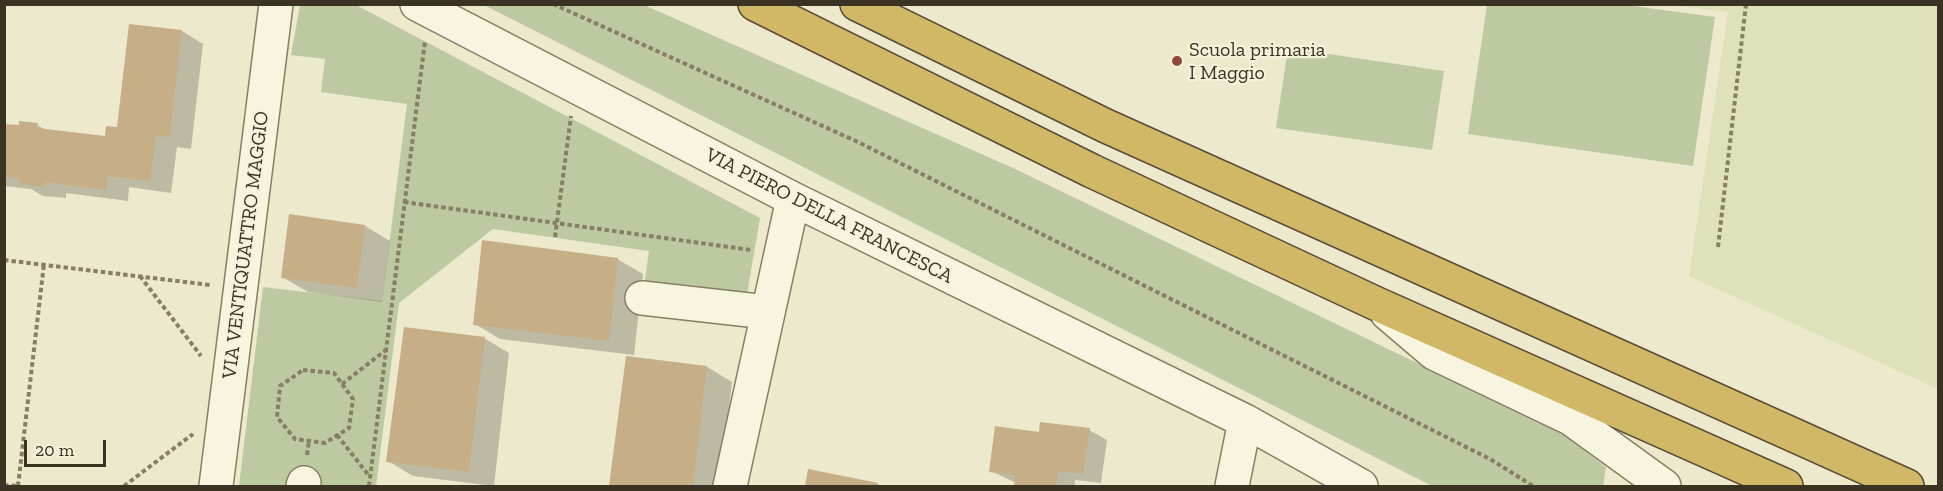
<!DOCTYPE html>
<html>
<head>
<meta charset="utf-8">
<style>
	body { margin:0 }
	#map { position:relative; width:1943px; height:491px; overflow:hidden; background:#ece9cc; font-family:"Zilla Slab",serif }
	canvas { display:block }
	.frame { position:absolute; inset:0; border:6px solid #3a3323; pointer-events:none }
	.scale { position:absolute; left:24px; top:440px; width:82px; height:27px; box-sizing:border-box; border:3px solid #3a3323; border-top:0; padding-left:8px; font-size:18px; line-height:21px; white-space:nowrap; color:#3a3323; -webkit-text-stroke:4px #f4f2db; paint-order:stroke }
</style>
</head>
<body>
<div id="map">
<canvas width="1943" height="491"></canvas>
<div class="frame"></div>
<div class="scale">20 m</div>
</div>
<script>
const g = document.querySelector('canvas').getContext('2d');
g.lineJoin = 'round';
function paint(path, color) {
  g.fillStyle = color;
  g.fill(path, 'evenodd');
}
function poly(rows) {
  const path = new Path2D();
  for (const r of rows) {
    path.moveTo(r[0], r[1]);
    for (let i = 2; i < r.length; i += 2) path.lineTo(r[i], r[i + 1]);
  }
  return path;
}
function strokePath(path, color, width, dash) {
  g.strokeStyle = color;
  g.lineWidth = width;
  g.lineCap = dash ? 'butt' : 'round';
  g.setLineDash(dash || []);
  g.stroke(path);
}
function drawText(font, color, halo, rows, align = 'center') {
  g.font = font + ' "Zilla Slab",serif';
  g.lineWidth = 4.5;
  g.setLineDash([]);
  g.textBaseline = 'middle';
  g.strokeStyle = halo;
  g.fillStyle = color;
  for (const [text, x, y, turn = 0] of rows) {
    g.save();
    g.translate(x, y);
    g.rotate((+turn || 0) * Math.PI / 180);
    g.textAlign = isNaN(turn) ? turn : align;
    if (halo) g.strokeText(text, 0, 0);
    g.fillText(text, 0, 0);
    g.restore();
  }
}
paint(poly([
	[1672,5,1938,5,1938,389,1689,276,1728,12]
]), '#dfe1ba');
paint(poly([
	[300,5,356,5,760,218,746,300,644,287,649,251,493,229,399,303,376,486,239,486,263,287,382,301,407,104,321,92,325,59,291,55],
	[484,5,644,5,1013,168,1560,432,1606,467,1603,486,1432,486],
	[1626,5,1715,17,1693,166,1468,134,1487,5],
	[1288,48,1444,71,1432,150,1276,128]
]), '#bcc9a1');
paint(poly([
	[130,26,182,31,203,44,191,149,177,147,171,193,129,187,128,201,66,193,66,198,43,196,31,189,4,186,4,125,37,125,48,131,106,137,118,129],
	[365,226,390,241,382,302,308,292,282,277],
	[617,259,643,274,634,355,500,339,475,324],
	[484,338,509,353,494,486,413,476,388,461],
	[628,358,707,367,732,382,720,486,611,486],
	[1089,430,1107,440,1101,483,1075,480,1075,486,1015,486,1016,483,991,471,1040,433],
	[809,471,877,484,880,486,806,486]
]), '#0003');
paint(poly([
	[129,24,182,30,170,137,156,136,150,181,108,176,106,190,45,182,44,187,20,184,20,179,4,177,4,124,19,125,19,121,38,123,37,128,105,136,106,126,117,127],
	[289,214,365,225,357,288,281,278],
	[482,240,618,258,609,341,473,325],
	[404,327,485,337,469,472,386,462],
	[626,356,707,366,693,486,609,486],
	[1040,422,1090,428,1083,474,1058,471,1056,486,1014,486,1015,475,989,472,995,426,1039,432],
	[808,469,878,483,877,486,805,486]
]), '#c6ae86');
const minor = poly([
	[417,4,793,199,1245,421,1361,486],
	[642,298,767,312],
	[1387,313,1434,353,1570,418,1664,486],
	[216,486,276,4],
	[303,486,304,483],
	[730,486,793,199],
	[1232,486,1245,421]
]);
const highway = poly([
	[755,4,1092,171,1377,304,1786,486],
	[857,4,1106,126,1907,486]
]);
strokePath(minor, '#887e61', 36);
strokePath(highway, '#564b35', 36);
strokePath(poly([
	[553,4,858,142,1490,459,1533,486],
	[404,202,751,250],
	[555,237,571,116],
	[1718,247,1746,4],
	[4,260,210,285],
	[140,276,201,356],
	[303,370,334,373,353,399,349,428,325,443,295,439,277,417,280,386,303,370],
	[342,384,386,350],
	[337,435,370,477],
	[307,455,309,441],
	[4,485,20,486],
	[18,486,44,264],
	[124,486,193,434],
	[369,486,425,41]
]), '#887e61', 4, [4.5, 3]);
strokePath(minor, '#f7f5df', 33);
strokePath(highway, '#d1b867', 33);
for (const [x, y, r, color] of [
	[1177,61,6,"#914937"]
]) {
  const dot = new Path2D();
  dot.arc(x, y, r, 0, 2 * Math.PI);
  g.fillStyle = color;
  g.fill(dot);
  strokePath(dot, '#f4f2db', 2);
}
drawText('20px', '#3a3323', '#f4f2db', [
	["Scuola primaria",1189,50],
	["I Maggio",1189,73]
], 'left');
drawText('20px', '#3a3323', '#f4f2db', [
	["VIA PIERO DELLA FRANCESCA",829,216,27],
	["VIA VENTIQUATTRO MAGGIO",246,245,-83]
]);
</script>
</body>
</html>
